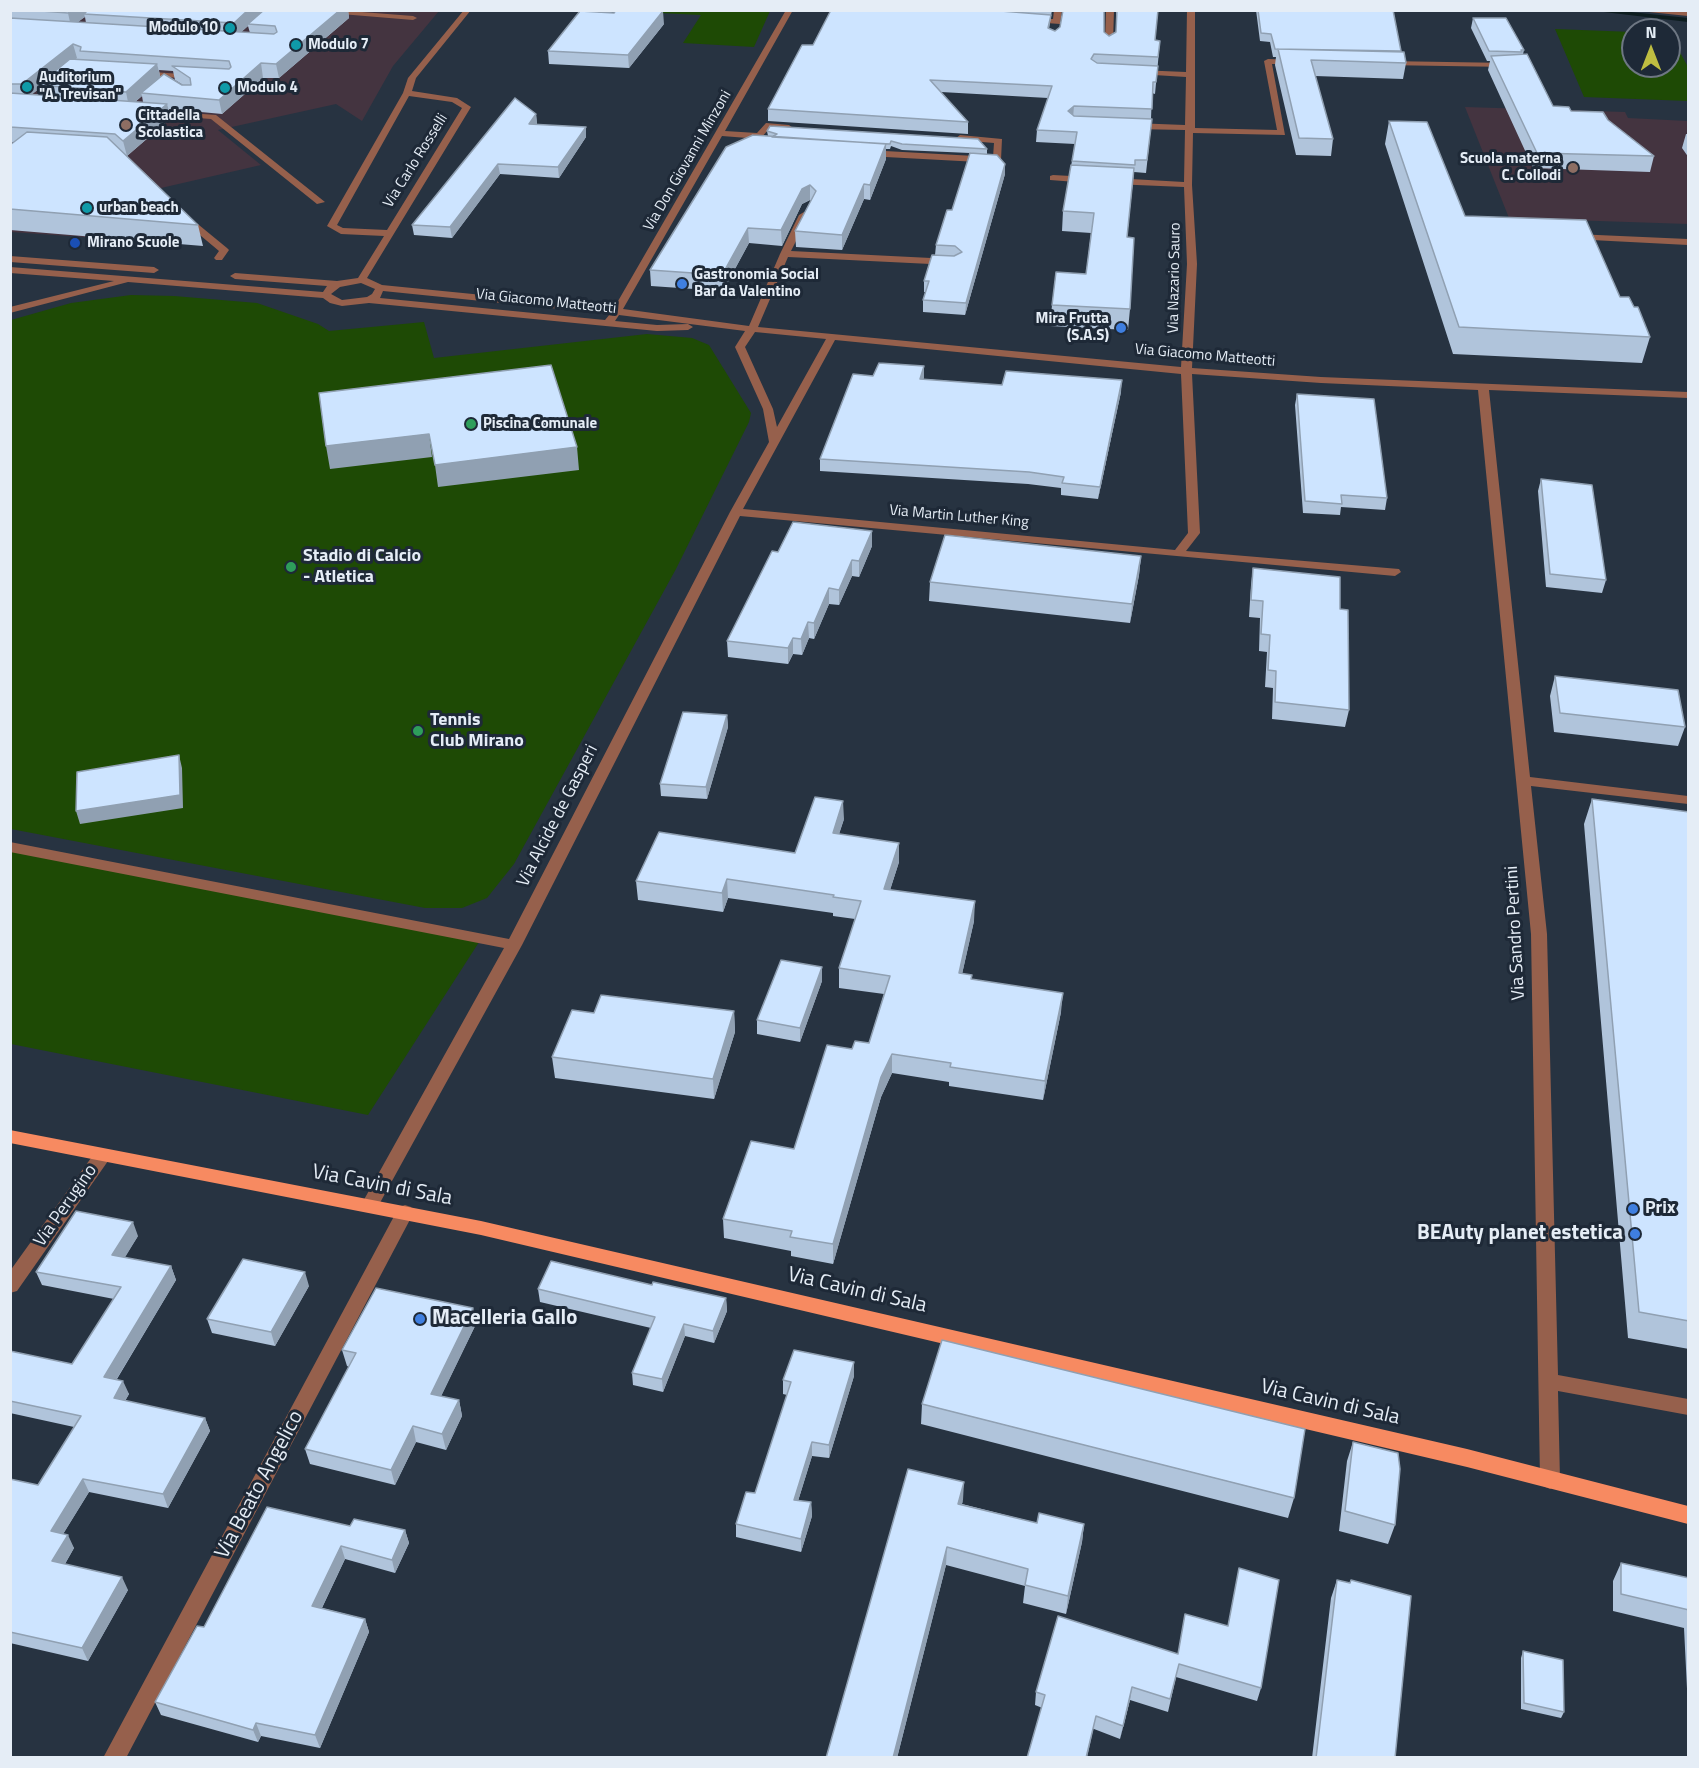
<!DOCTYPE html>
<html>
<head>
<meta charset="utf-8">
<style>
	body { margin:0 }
	#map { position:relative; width:1699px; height:1768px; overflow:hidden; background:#273341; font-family:"Titillium Web",sans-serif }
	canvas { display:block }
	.frame { position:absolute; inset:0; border:12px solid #e5edf6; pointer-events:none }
	.north { position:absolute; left:1621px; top:18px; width:60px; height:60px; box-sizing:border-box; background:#1e2937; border:2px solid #6e7783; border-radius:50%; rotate:0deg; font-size:16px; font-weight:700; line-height:24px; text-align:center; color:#e5edf6 }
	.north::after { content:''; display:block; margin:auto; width:21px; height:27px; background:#bfbe41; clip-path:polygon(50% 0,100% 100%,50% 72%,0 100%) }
</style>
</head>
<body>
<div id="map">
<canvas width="1699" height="1768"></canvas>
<div class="frame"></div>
<div class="north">N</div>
</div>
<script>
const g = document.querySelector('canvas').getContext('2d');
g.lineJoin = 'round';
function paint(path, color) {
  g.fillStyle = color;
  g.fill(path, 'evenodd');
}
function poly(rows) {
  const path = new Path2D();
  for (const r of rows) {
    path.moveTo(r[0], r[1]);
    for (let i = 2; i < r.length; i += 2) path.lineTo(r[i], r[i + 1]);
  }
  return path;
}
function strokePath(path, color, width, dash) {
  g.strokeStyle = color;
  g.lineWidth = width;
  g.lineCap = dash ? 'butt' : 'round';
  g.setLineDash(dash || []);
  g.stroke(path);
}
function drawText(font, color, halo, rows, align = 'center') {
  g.font = font + ' "Titillium Web",sans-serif';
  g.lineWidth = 6;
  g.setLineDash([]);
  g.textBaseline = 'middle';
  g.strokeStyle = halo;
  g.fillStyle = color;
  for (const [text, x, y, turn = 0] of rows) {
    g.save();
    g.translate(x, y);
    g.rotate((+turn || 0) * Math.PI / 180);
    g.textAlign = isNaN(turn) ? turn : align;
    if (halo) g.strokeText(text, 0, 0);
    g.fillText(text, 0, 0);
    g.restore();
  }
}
paint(poly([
	[10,11,439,11,393,66,362,121,336,104,218,130,261,165,148,191,181,244,11,232],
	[1465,107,1625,112,1628,118,1688,121,1688,224,1509,218]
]), '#443440');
paint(poly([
	[617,11,770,11,754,47,683,43,701,15],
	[1555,29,1633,32,1633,66,1669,66,1670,34,1688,67,1688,101,1584,97],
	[131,295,174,296,257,303,318,324,329,331,424,322,434,358,647,334,692,338,709,345,751,413,749,422,676,569,514,864,487,898,462,908,425,908,11,829,11,320,71,303],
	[10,851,481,939,368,1115,11,1044]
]), '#1e4a05');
paint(poly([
	[1587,10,1612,10,1688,18,1688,22,1587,10]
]), '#0d1d1f');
paint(poly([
	[293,10,336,10,413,16,417,18,413,20,293,10],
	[464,10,471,10,416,78,412,91,457,98,471,107,367,278,382,285,614,308,786,10,793,10,725,131,757,133,766,123,789,125,793,128,789,131,769,129,760,139,722,136,623,309,749,326,780,254,799,215,804,212,809,215,791,251,951,259,956,262,951,265,788,257,758,327,1181,367,1187,264,1184,187,1113,184,1109,181,1113,178,1184,182,1185,130,1133,129,1129,126,1133,123,1185,125,1186,77,1138,74,1134,72,1138,70,1186,72,1187,10,1195,10,1195,128,1277,130,1264,61,1268,59,1296,60,1300,62,1296,64,1272,64,1285,135,1193,133,1192,185,1197,264,1192,368,1321,377,1688,392,1688,398,1489,390,1530,777,1688,796,1688,804,1531,786,1547,934,1558,1375,1688,1399,1688,1415,1558,1391,1560,1480,1557,1486,1550,1489,1543,1486,1540,1480,1531,934,1478,390,1321,383,1192,374,1200,533,1186,551,1399,569,1401,572,1395,576,740,516,522,945,376,1210,370,1212,364,1210,361,1205,504,948,10,852,10,842,509,939,730,512,769,442,763,409,735,347,745,331,619,315,615,321,657,325,688,324,693,327,688,330,657,331,369,303,342,306,330,303,323,298,128,282,10,313,10,307,114,281,10,273,10,267,323,292,327,286,235,279,230,276,235,273,337,281,358,278,384,236,341,234,327,226,403,93,408,78,464,10],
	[409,96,452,102,462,108,387,230,343,228,337,225,409,96],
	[361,283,375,289,372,294,367,297,342,300,331,294,340,287,361,283],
	[383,291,610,314,605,320,380,298,383,291],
	[755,332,826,339,777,427,773,409,745,347,755,332],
	[835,340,1181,374,1188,533,1175,550,743,509,835,340],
	[1054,10,1062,10,1060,24,1032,22,1028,20,1032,18,1053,19,1054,10],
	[1106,10,1114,10,1113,43,1109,45,1105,43,1106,10],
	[1646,10,1688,12,1688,16,1649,12,1646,10],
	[1386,61,1509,63,1513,65,1509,67,1383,65,1382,63,1386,61],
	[140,71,194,75,198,77,194,79,137,75,136,73,140,71],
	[149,110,216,115,325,202,317,204,211,119,146,114,145,112,149,110],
	[960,135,1002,139,1001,160,997,163,867,156,863,153,867,150,993,157,994,143,957,140,956,138,960,135],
	[1053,175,1089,177,1093,180,1089,183,1050,180,1050,176,1053,175],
	[182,216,188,216,227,248,229,250,222,260,216,260,214,258,219,251,182,220,182,216],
	[1575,234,1688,239,1688,245,1572,239,1572,235,1575,234],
	[10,256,154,267,159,270,154,273,10,262,10,256],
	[102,1149,108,1151,111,1156,108,1161,17,1291,10,1293,10,1271,96,1151,102,1149],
	[405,1205,411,1207,414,1212,126,1758,103,1758,399,1207,405,1205]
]), '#96604c');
paint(poly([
	[10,1130,481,1221,1467,1449,1688,1506,1688,1524,1467,1467,481,1235,10,1143,10,1130]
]), '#f78a61');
paint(poly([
	[10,10,348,10,349,18,279,78,263,78,222,114,169,109,171,118,127,156,198,225,203,246,10,230,10,145,14,142,10,142],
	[85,17,86,23,78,22,83,18],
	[248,26,250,33,241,32],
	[159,70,173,71,175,80,183,85,160,77],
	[39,89,40,95,31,94],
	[142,96,143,102,135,102],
	[831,10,1052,10,1049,29,1055,31,1104,32,1109,36,1116,32,1116,10,1158,10,1155,40,1160,41,1155,94,1152,93,1151,119,1152,119,1146,173,1134,172,1127,237,1130,309,1128,330,1050,326,1052,305,1086,274,1091,233,1062,231,1063,211,1075,144,1036,142,1037,130,1048,98,941,92,968,122,968,134,768,121,768,109,813,45],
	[1256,10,1393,10,1401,52,1406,63,1403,79,1315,76,1333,139,1331,156,1296,155,1275,65,1276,57,1273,57,1270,42,1260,41],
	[1473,18,1524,50,1523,54,1553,106,1608,120,1654,156,1650,172,1533,168,1488,70,1490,61,1487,61,1471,28],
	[664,24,629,68,549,64,548,51],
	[536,114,537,124,586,137,559,178,500,174,452,238,414,235,412,225],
	[1389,121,1465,216,1620,297,1634,307,1650,337,1642,363,1453,354,1385,144],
	[767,131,987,149,987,154,1005,174,965,315,923,312,923,300,926,292,924,292,924,281,935,255,936,245,952,210,970,153,902,150,891,146,890,149,886,149,886,159,870,200,864,199,842,250,796,247,795,231,811,201,810,200,802,204,782,246,749,243,723,291,651,286,650,270,768,136],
	[1686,134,1689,134,1689,158,1682,148],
	[924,366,923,379,1002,385,1121,392,1098,499,1061,495,1061,488,1028,484,820,471,820,459,873,376],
	[1297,394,1387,498,1385,510,1341,507,1340,515,1303,513,1295,405],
	[1541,479,1606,580,1602,593,1546,587,1538,491],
	[872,531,872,546,859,577,852,576,839,605,829,604,814,639,809,638,802,655,793,654,788,664,728,657,727,641,778,552],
	[1141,556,1139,575,1130,623,929,601,930,582],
	[1253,568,1340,609,1349,710,1345,727,1272,719,1273,688,1265,687,1267,652,1259,651,1260,618,1249,617,1251,585],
	[1555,676,1685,727,1678,746,1554,732,1550,696],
	[727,715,728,727,707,799,661,796,660,784],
	[1592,799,1689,812,1689,1349,1628,1338,1584,824],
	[844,819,839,834,899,862,890,890,974,921,962,974,972,975,972,979,1061,1012,1043,1100,949,1086,949,1082,892,1073,881,1097,833,1264,791,1256,791,1251,724,1238,723,1219,794,1149,852,1049,869,1043,884,994,839,988,839,968,855,919,833,916,833,913,728,898,723,912,638,900,636,881,795,853],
	[822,967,822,981,800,1042,757,1034,757,1020],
	[734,1011,735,1032,714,1099,555,1078,552,1057,594,1013],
	[138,1236,124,1258,171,1266,176,1280,117,1379,129,1394,125,1401,205,1418,210,1431,168,1508,89,1492,63,1534,74,1548,65,1564,128,1590,88,1661,10,1643,10,1479,38,1485,74,1427,10,1413,10,1351,72,1364,114,1299,42,1285,36,1272],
	[652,1285,726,1298,727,1311,714,1343,685,1336,663,1392,633,1385,632,1373,651,1328,540,1302,538,1289],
	[309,1286,275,1346,212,1333,207,1319],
	[473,1308,476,1324,441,1396,459,1400,462,1416,446,1450,416,1442,395,1485,310,1464,305,1449,349,1367,347,1366,342,1350],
	[854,1362,854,1376,829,1458,812,1456,798,1501,811,1502,812,1516,801,1552,736,1537,736,1524,755,1493,787,1395,783,1394,783,1380],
	[922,1404,1294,1498,1288,1518,921,1424],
	[1353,1442,1395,1525,1388,1544,1339,1531,1347,1461],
	[963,1500,962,1504,1037,1523,1084,1524,1082,1542,1066,1614,1023,1603,1025,1586,946,1565,897,1758,826,1758],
	[350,1526,405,1530,409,1543,395,1573,345,1559,322,1608,365,1619,369,1632,320,1748,261,1736,258,1742,161,1715,155,1702],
	[1621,1563,1689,1578,1689,1729,1684,1628,1613,1611,1613,1581],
	[1239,1568,1261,1688,1257,1701,1176,1677,1168,1712,1130,1700,1120,1739,1094,1729,1035,1705,1036,1692,1177,1654,1228,1626],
	[1337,1580,1395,1758,1312,1758,1331,1598],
	[1523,1651,1564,1712,1561,1718,1521,1709,1521,1658]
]), '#b0c4db');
paint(poly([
	[72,10,94,10,84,14,85,17,71,27,68,13],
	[248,10,283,10,248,24,248,26,236,37,234,23],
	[340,10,348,10,349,18,279,78,276,64],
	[663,11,664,24,629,68,628,55],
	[73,44,77,58,42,86,38,85,39,89,26,99,22,84],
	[261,63,263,78,222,114,219,100],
	[157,64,161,79,141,93,142,96,129,107,126,92],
	[167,104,171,118,127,156,123,141],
	[1074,106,1073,118,1068,111],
	[536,114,537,124,530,134,529,124],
	[586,127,586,137,559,178,558,167],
	[886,144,886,159,870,200,870,185],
	[498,164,500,174,452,238,450,227],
	[1005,164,1005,174,965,315,966,303],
	[864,184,864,199,842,250,842,235],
	[810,185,810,200,802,204,782,246,781,230,802,189],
	[748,228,749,243,723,291,722,275],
	[924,366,924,378,920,390,920,379],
	[1122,380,1121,392,1098,499,1100,487],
	[429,434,432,457,330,469,326,446],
	[577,447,579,470,438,487,435,465],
	[872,531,872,546,859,577,859,561],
	[1141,556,1139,575,1130,623,1132,604],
	[852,560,852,576,839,605,839,590],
	[829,588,829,604,814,639,814,623],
	[808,622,809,638,802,655,801,639],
	[793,638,793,654,788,664,788,648],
	[727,715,728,727,707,799,706,787],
	[179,755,182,768,183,808,80,824,76,811],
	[843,801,844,819,833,852,833,833],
	[899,843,899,862,884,909,884,889],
	[727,879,728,898,723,912,722,893],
	[975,901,974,921,958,992,959,973],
	[822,967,822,981,800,1042,800,1028],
	[1063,993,1061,1012,1043,1100,1045,1081],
	[734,1011,735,1032,714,1099,713,1079],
	[892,1054,892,1073,881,1097,833,1264,833,1244,881,1077],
	[133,1222,138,1236,118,1269,112,1255],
	[171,1266,176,1280,110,1390,104,1377],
	[305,1272,309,1286,275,1346,271,1332],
	[726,1298,727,1311,714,1343,713,1331],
	[473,1308,476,1324,435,1409,431,1394],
	[684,1324,685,1336,663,1392,662,1379],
	[854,1362,854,1376,829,1458,829,1445],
	[123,1381,129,1394,119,1411,114,1398],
	[459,1400,462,1416,446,1450,442,1434],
	[205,1418,210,1431,168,1508,163,1494],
	[413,1426,416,1442,395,1485,391,1470],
	[812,1442,812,1456,794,1514,794,1500],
	[83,1479,89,1492,57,1544,51,1531],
	[964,1482,963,1500,957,1521,958,1504],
	[811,1502,812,1516,801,1552,801,1539],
	[1084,1524,1082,1542,1066,1614,1068,1596],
	[405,1530,409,1543,395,1573,392,1560],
	[68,1535,74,1548,59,1574,52,1561],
	[341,1546,345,1559,317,1618,312,1606],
	[947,1547,946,1565,897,1758,893,1758],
	[122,1577,128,1590,88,1661,82,1648],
	[365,1619,369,1632,320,1748,315,1735],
	[1132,1687,1130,1700,1120,1739],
	[1096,1716,1087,1758,1086,1758],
	[256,1723,261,1736,258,1742,253,1730]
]), '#90a0b2');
const building = poly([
	[28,10,72,10,68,13,28,10],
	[88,10,248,10,234,23,84,14,88,10],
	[264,10,340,10,276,64,261,63,219,100,141,93,164,74,182,85,191,85,190,78,172,66,229,69,231,67,229,61,80,51,81,47,73,44,22,84,10,84,10,18,274,34,277,32,275,26,248,24,264,10],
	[616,10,663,11,628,55,548,51,580,11,614,13,616,10],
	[831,10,988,10,1051,15,1048,28,1055,31,1060,27,1063,10,1104,10,1104,32,1109,36,1116,32,1117,10,1158,10,1155,40,1160,41,1158,57,1094,54,1091,59,1097,63,1158,66,1156,82,1153,82,1152,109,1074,106,1068,111,1074,116,1152,119,1147,160,1135,160,1135,165,1072,161,1077,132,1037,130,1052,86,930,80,968,122,768,109,802,45,813,45,831,10],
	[1258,10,1393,10,1401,51,1275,49,1271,34,1261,33,1258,10],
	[1473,18,1506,18,1524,50,1521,50,1522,52,1489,51,1473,18],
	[1278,49,1404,52,1406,63,1311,60,1333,139,1299,138,1278,49],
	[1527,54,1553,106,1569,107,1571,111,1603,112,1608,120,1654,156,1537,153,1491,56,1527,54],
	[70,59,157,64,126,92,38,85,70,59],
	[10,93,167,104,123,141,115,134,10,127,10,93],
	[515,98,536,114,529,124,586,127,558,167,498,164,450,227,412,225,515,98],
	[1389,121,1427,122,1465,216,1586,220,1620,297,1629,297,1634,307,1638,307,1650,337,1459,327,1389,121],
	[770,126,978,139,987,149,902,144,891,141,890,144,772,137,777,134,767,131,770,126],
	[27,132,107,137,198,225,10,209,10,145,27,132],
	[753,135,886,144,870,185,864,184,842,235,795,231,816,191,810,185,802,189,781,230,748,228,722,275,650,270,726,147,753,135],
	[970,153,997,155,1005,164,966,303,923,300,929,281,924,281,932,255,954,256,962,252,955,246,936,245,947,210,952,210,970,153],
	[1071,165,1134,168,1127,237,1134,238,1130,309,1052,305,1056,272,1086,274,1094,213,1063,211,1071,165],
	[879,363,924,366,920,379,1002,385,1006,371,1122,380,1100,487,1062,483,1064,477,1029,472,820,459,853,374,873,376,879,363],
	[551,365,577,447,435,465,429,434,326,446,319,393,551,365],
	[1297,394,1374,399,1387,498,1341,495,1342,504,1305,501,1297,394],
	[1541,479,1592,485,1606,580,1550,574,1541,479],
	[793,522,872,531,859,561,852,560,839,590,829,588,814,623,808,622,801,639,793,638,788,648,727,641,772,551,778,552,793,522],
	[945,535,1141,556,1132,604,930,582,945,535],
	[1253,568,1340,577,1340,609,1348,610,1349,710,1275,702,1276,671,1268,670,1270,635,1261,634,1263,601,1251,600,1253,568],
	[1555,676,1678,690,1685,727,1560,713,1555,676],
	[683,712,727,715,706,787,660,784,683,712],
	[179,755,180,795,76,811,77,772,179,755],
	[815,797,843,801,833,833,899,843,884,889,975,901,959,973,972,975,971,979,1063,993,1045,1081,950,1067,951,1063,892,1054,881,1077,833,1244,790,1237,792,1231,723,1219,751,1141,794,1149,827,1045,852,1049,855,1041,869,1043,890,976,839,968,861,901,833,897,834,895,727,879,722,893,636,881,659,832,795,853,815,797],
	[1592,799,1689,812,1689,1321,1639,1312,1592,799],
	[781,960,822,967,800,1028,757,1020,781,960],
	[601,995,734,1011,713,1079,552,1057,572,1010,594,1013,601,995],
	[76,1211,133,1222,112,1255,171,1266,104,1377,123,1381,114,1398,205,1418,163,1494,83,1479,51,1531,68,1535,52,1561,122,1577,82,1648,10,1632,10,1479,38,1485,81,1416,10,1401,10,1351,72,1364,121,1287,36,1272,76,1211],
	[243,1259,305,1272,271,1332,207,1319,243,1259],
	[551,1261,652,1285,653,1282,726,1298,713,1331,684,1324,662,1379,632,1373,655,1317,538,1289,551,1261],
	[376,1288,473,1308,431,1394,459,1400,442,1434,413,1426,391,1470,305,1449,356,1353,342,1350,376,1288],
	[942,1340,1305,1429,1294,1498,922,1404,942,1340],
	[794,1350,854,1362,829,1445,812,1442,794,1500,811,1502,801,1539,736,1524,746,1492,755,1493,791,1382,783,1380,794,1350],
	[1353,1442,1398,1453,1400,1469,1395,1525,1345,1511,1353,1442],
	[908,1469,964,1482,958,1504,1037,1523,1039,1513,1084,1524,1068,1596,1025,1585,1028,1569,947,1547,893,1758,826,1758,908,1469],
	[267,1507,350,1526,354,1519,405,1530,392,1560,341,1546,312,1606,365,1619,315,1735,256,1723,253,1730,155,1702,197,1626,204,1627,267,1507],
	[1621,1563,1689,1578,1689,1610,1621,1594,1621,1563],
	[1239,1568,1279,1580,1261,1688,1179,1664,1170,1699,1132,1687,1123,1726,1096,1716,1086,1758,1027,1758,1045,1695,1036,1692,1058,1616,1178,1654,1185,1614,1228,1626,1239,1568],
	[1337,1580,1350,1583,1351,1580,1411,1596,1395,1758,1316,1758,1337,1580],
	[1523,1651,1563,1660,1564,1712,1524,1703,1523,1651]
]);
paint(building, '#cde4ff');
strokePath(building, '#90a0b2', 1.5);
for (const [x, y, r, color] of [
	[230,28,6,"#0f9aa8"],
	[296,45,6,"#0f9aa8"],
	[27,87,6,"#0f9aa8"],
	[225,88,6,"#0f9aa8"],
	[126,125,6,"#8d6e63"],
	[1573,168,6,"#8d6e63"],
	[87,208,6,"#0f9aa8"],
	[75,243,6,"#1a4fb4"],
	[682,284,6,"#3f7fe0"],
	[1121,328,6,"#3f7fe0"],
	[471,424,6,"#2e9e5b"],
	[291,567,6,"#2e9e5b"],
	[418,731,6,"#2e9e5b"],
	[1633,1209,6,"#3f7fe0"],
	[1635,1234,6,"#3f7fe0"],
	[420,1319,6,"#3f7fe0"]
]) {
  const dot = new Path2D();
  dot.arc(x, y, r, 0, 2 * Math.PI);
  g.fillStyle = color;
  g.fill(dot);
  strokePath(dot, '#1e2937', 2);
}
drawText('bold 15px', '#e5edf6', '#1e2937', [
	["Modulo 10",218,28,"right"],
	["Modulo 7",308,45],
	["Auditorium",39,78],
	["\"A. Trevisan\"",39,95],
	["Modulo 4",237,88],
	["Cittadella",138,116],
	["Scolastica",138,133],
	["Scuola materna",1561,159,"right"],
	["C. Collodi",1561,176,"right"],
	["urban beach",99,208],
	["Mirano Scuole",87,243],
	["Gastronomia Social",694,275],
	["Bar da Valentino",694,292],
	["Mira Frutta",1109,319,"right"],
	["(S.A.S)",1109,336,"right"],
	["Piscina Comunale",483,424]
], 'left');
drawText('15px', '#e5edf6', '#1e2937', [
	["Via Carlo Rosselli",416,161,-58],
	["Via Don Giovanni Minzoni",688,161,-60],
	["Via Nazario Sauro",1175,278,-89],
	["Via Giacomo Matteotti",546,302,6],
	["Via Giacomo Matteotti",1205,356,5],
	["Via Martin Luther King",959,517,5]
]);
drawText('bold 18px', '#e5edf6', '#1e2937', [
	["Stadio di Calcio",303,557],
	["- Atletica",303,578],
	["Tennis",430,721],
	["Club Mirano",430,742],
	["Prix",1645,1209]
], 'left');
drawText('18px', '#e5edf6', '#1e2937', [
	["Via Alcide de Gasperi",558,816,-63],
	["Via Sandro Pertini",1516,933,-93],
	["Via Perugino",66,1206,-55]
]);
drawText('21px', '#e5edf6', '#1e2937', [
	["Via Cavin di Sala",382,1186,11],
	["Via Cavin di Sala",857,1291,13],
	["Via Cavin di Sala",1330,1403,13],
	["Via Beato Angelico",260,1485,-62]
]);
drawText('bold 21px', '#e5edf6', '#1e2937', [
	["BEAuty planet estetica",1623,1234],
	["Macelleria Gallo",432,1319,"left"]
], 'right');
</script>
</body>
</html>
